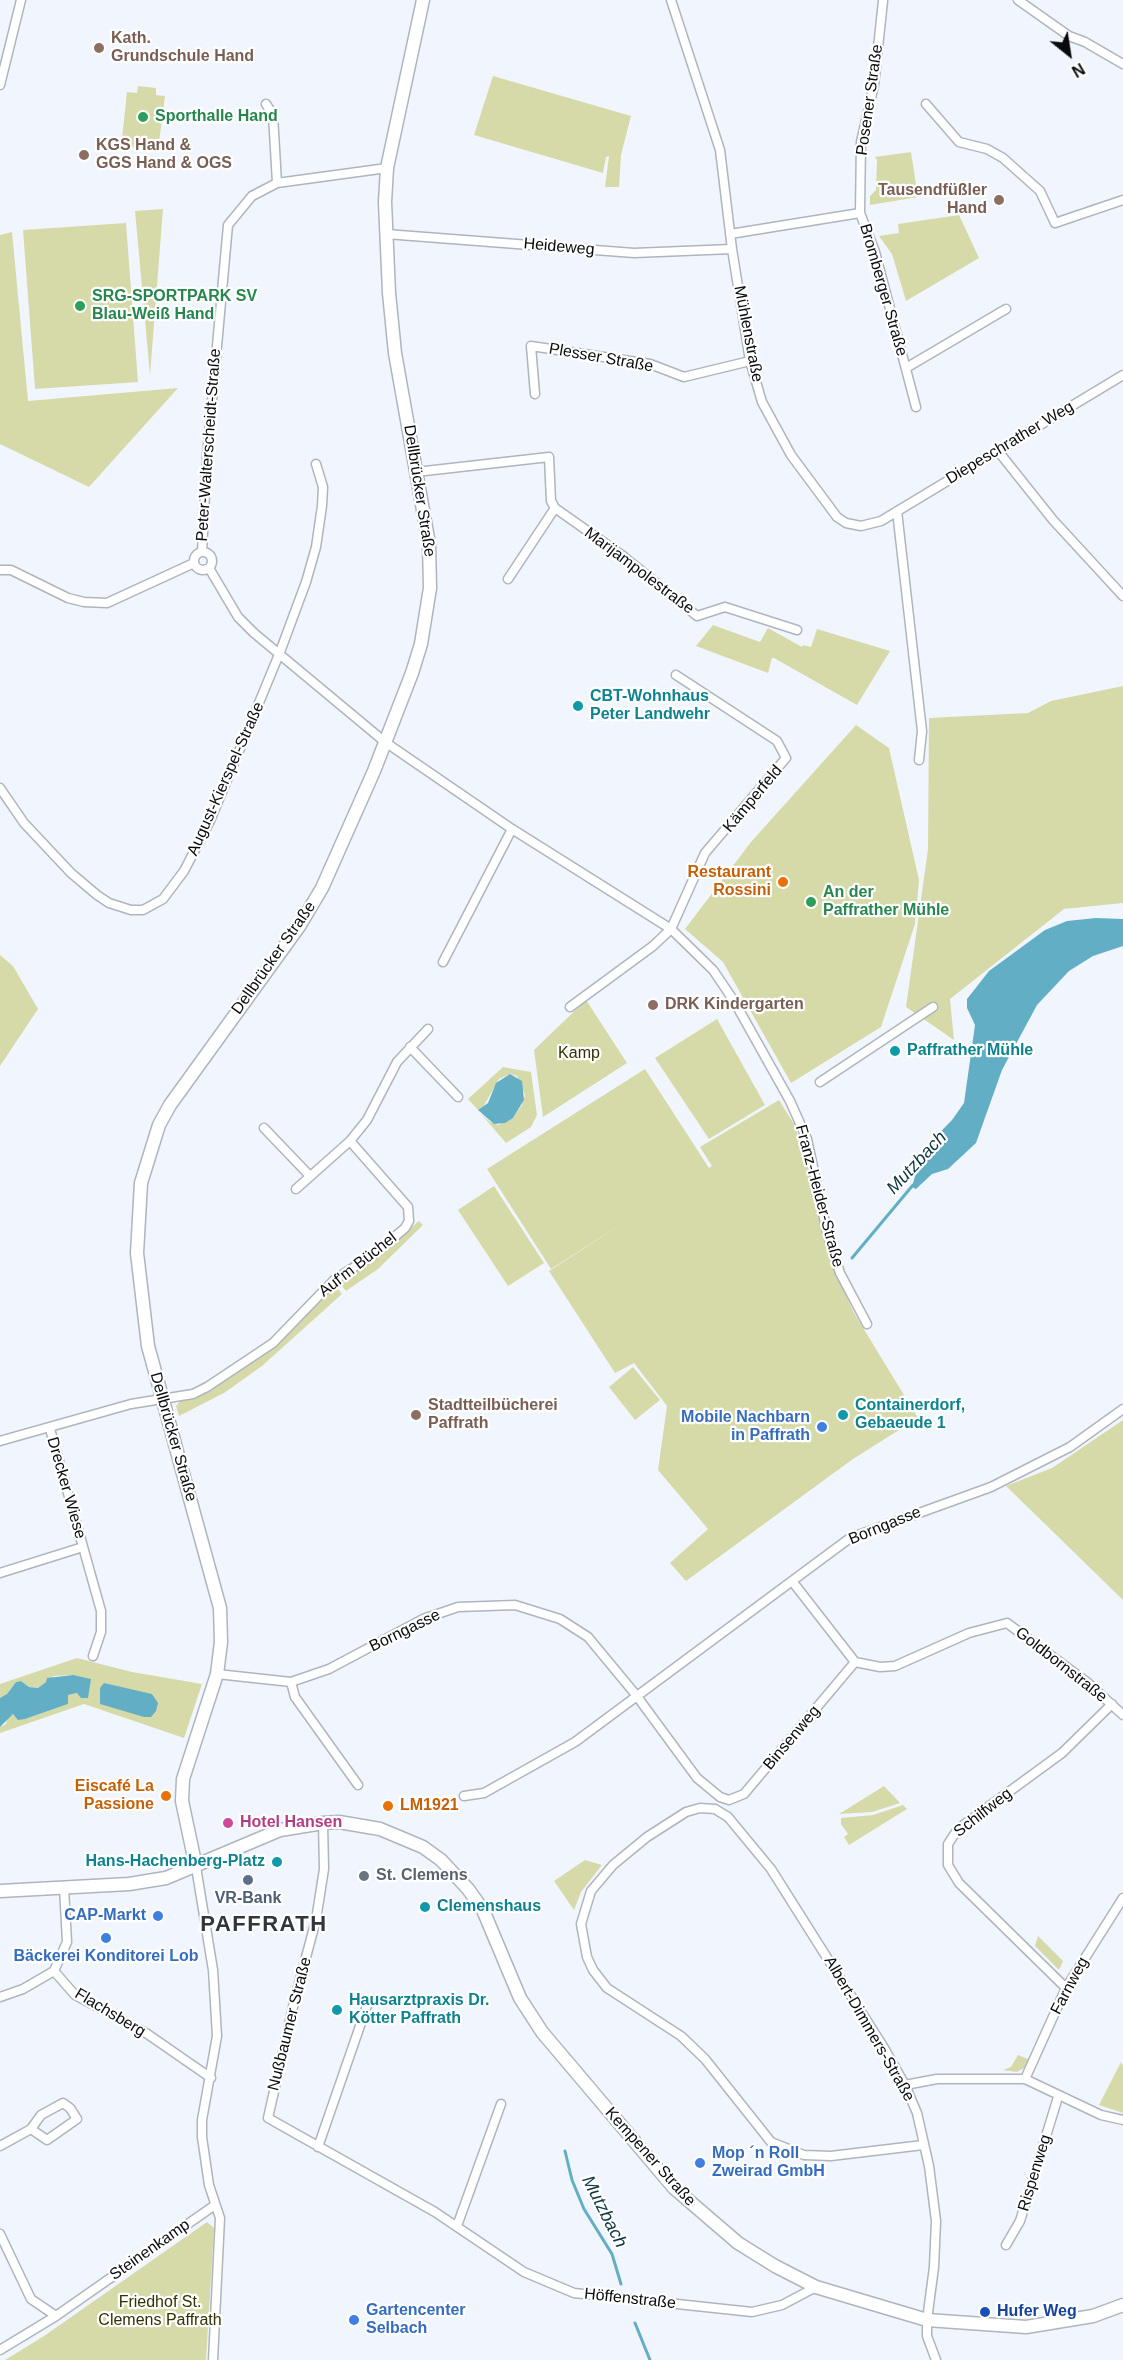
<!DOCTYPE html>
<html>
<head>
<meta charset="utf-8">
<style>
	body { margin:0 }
	#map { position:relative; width:1123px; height:2360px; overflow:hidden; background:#f1f6fe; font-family:Arial,sans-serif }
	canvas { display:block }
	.north { position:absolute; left:1039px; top:24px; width:60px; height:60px; -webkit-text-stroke:4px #fff; paint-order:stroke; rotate:150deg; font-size:16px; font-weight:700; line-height:24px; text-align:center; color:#090b0e }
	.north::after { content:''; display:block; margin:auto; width:21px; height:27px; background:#090b0e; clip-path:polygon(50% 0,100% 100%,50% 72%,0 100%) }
</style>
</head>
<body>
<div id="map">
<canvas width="1123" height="2360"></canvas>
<div class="north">N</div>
</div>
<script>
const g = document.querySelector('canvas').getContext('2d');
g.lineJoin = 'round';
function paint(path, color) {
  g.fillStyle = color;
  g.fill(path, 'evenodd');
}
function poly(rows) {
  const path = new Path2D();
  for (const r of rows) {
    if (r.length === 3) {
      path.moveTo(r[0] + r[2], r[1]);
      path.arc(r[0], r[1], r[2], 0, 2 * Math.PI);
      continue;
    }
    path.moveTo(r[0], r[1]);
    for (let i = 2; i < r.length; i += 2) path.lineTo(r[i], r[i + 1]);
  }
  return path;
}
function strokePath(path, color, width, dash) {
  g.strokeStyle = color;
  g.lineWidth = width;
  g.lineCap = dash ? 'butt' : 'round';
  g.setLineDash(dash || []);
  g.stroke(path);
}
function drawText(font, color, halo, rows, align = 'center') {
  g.font = font + ' Arial,sans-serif';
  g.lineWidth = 4.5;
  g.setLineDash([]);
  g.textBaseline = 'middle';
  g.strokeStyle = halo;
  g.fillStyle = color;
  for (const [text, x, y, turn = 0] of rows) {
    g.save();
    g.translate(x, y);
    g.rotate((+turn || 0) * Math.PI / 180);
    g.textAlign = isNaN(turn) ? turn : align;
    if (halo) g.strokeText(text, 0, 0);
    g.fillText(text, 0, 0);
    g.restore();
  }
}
paint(poly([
	[493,76,631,116,621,155,619,187,605,187,609,156,606,157,603,173,474,135],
	[138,86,156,88,156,95,165,96,159,143,149,142,148,149,131,147,131,140,122,139,127,92,137,93],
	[911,152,918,197,870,205,870,196,876,190,877,160,875,157],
	[163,209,150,375,135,211],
	[959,215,979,258,906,301,892,254,879,236,899,233,898,224],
	[126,223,138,382,35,389,23,230],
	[12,232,28,401,178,388,89,487,0,444,0,235],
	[713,625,760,642,768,628,802,647,803,645,811,647,817,629,890,651,857,705,774,658,772,658,768,673,696,646],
	[1123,686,1123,903,1064,909,950,999,954,1040,906,1007,928,849,929,718,1028,713,1051,701],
	[856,725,889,748,919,880,915,924,881,1027,791,1083,723,962,685,929,751,842],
	[0,955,13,966,38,1009,0,1066],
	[586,1000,627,1063,543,1117,534,1050],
	[717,1019,765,1105,709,1139,655,1058],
	[503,1067,531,1072,537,1115,531,1127,506,1143,481,1114,490,1122,498,1125,513,1118,522,1105,525,1095,517,1076,510,1074,499,1079,482,1109,478,1110,468,1099],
	[645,1069,709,1168,712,1166,700,1147,779,1100,794,1124,805,1155,819,1220,837,1276,854,1313,918,1418,853,1459,686,1581,670,1563,708,1529,658,1470,667,1406,634,1363,615,1373,549,1271,631,1218,551,1269,487,1169],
	[494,1186,544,1263,508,1286,458,1210],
	[419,1221,423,1225,378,1269,346,1291,339,1282,374,1260],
	[335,1285,342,1294,262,1366,224,1393,179,1416,176,1406,180,1401,212,1390,273,1348],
	[633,1367,660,1400,635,1420,609,1387],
	[1123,1420,1123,1600,1006,1486,1052,1468],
	[77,1658,132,1672,202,1684,184,1738,84,1704,0,1733,0,1727,6,1724,8,1717,14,1714,25,1719,68,1704,68,1695,77,1693,73,1675,54,1676,38,1688,29,1687,21,1681,16,1682,7,1694,0,1698,0,1684],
	[884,1786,900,1803,872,1812,839,1814],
	[903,1805,907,1809,849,1845,844,1837,848,1834,841,1824,841,1818,873,1815],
	[585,1860,602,1865,581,1892,574,1910,554,1881],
	[1038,1936,1063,1961,1059,1970,1035,1946],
	[1018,2055,1028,2059,1026,2067,1017,2072,1003,2070,1011,2067],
	[1121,2062,1123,2066,1123,2113,1099,2105],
	[207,2222,214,2228,206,2360,5,2360,44,2336]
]), '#d6daa9');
paint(poly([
	[1096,918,1123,919,1123,946,1093,956,1069,971,1037,1005,1002,1070,976,1143,948,1169,932,1174,916,1189,912,1187,916,1172,914,1159,952,1120,964,1103,975,1025,967,1008,967,999,989,971,1045,930,1067,921],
	[510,1074,522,1081,524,1100,513,1118,505,1123,494,1124,478,1110,488,1103,496,1083],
	[73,1675,91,1679,88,1698,81,1698,77,1693,68,1695,68,1704,25,1719,18,1720,13,1714,0,1727,0,1698,7,1694,16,1682,21,1681,29,1687,38,1688,46,1682,47,1678],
	[104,1683,152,1694,158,1703,156,1711,151,1717,144,1717,100,1704,100,1688]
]), '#62afc5');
strokePath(poly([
	[852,1258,913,1185],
	[565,2151,572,2180,584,2209,612,2254,621,2284],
	[635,2323,650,2360]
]), '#62afc5', 3);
const street = poly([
	[671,0,720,150,732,249,750,361,762,402,791,455,837,517,846,523,861,526,881,521,1123,375],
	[1018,0,1069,36,1085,42,1123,64],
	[883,1,874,85,861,142,860,213,875,252,916,407],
	[0,85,21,0],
	[266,104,273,115,277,183],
	[926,104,959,142,987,149,1003,158,1040,191,1055,223,1123,200],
	[386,234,634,253,732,249],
	[730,234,860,213],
	[906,368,1006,309],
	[535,394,531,346,650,364,684,377,750,361],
	[998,451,1053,520,1123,596],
	[416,472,549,457,551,501,555,508,623,556,697,616,725,607,797,630],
	[897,511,922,731,919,760],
	[202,552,207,456,228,225,252,196,277,183,387,168],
	[203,561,9],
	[209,568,238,617,254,633,385,742,512,829,671,929,713,970,734,1001,790,1101,807,1139,827,1232,840,1273,867,1324],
	[0,570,11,570,68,598,84,602,107,603,194,563],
	[508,579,555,508],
	[0,788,24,823,71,873,97,895,109,903,131,910,143,910,163,899,184,871,210,821,280,652,306,582,316,547,322,506,323,487,316,464],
	[443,962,512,829],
	[570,1007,653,946,671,929,705,853,786,758,777,741,676,675],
	[410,1047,458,1097],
	[820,1082,933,1007],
	[264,1128,310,1176],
	[350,1141,367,1120,397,1062,428,1029],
	[50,1429,101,1611,101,1632,93,1656],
	[0,1441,131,1404,193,1394,207,1387,273,1343,334,1280,373,1255,405,1228,409,1221,408,1207,350,1141,296,1189],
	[0,1573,83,1547],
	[792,1581,855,1662,880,1667,895,1666,969,1633,1007,1623,1088,1683,1123,1715],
	[217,1674,291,1682,329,1669,423,1619,458,1607,515,1605,560,1619,588,1637,636,1695,697,1778,720,1797,729,1800,744,1794,855,1662],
	[291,1682,295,1697,358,1785],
	[464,1796,484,1793,575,1742,850,1538,991,1487,1070,1447,1123,1409],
	[323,1823,324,1869,316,1920,295,1998,268,2118,435,2212,524,2272,574,2293,752,2312,782,2305,816,2287],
	[196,1867,213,1970,217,2036,202,2120,202,2137,209,2185,220,2218,213,2360],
	[54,1971,75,1995,146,2033,211,2078],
	[54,1971,67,1942,64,1888],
	[1066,1988,959,1883,948,1865,948,1844,958,1829,1062,1753,1112,1704],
	[0,1997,23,1989,54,1971],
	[1025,2079,1066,1988,1123,1898],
	[905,2085,937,2079,1025,2079,1101,2115,1123,2120],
	[923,2145,831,2156,804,2155,771,2142,705,2059,681,2036,607,1988,593,1970,587,1957,581,1924,591,1891,613,1865,647,1837,686,1812,700,1808,715,1809,728,1817,771,1869,884,2048,905,2085,917,2113,929,2166,936,2221,934,2267,927,2320,927,2336,936,2360],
	[0,2146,31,2129,47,2140,77,2119,70,2108,63,2103,41,2115,31,2129],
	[318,2147,369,2000],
	[457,2226,501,2104],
	[0,2234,31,2299,56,2316],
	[1006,2245,1020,2221,1058,2097],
	[0,2350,56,2316,215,2205]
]);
const secondary = poly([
	[196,1867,182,1801,183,1779,217,1674,221,1642,220,1608,148,1346,137,1253,141,1183,159,1125,170,1105,300,925,322,888,374,771,412,673,421,644,430,588,429,544,395,353,389,293,385,202,387,168,423,0],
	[0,1891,129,1884,166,1878,280,1830,323,1823,339,1822,380,1829,423,1847,441,1860,468,1889,483,1910,520,1998,542,2032,674,2188,738,2243,775,2266,816,2287,927,2320,1026,2327,1093,2316,1123,2305]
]);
strokePath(street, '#aeb5be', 11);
strokePath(secondary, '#aeb5be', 15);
strokePath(street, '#fff', 8);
strokePath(secondary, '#fff', 12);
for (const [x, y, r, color] of [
	[99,48,6,"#8d6e63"],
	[143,117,6,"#2e9e5b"],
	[84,155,6,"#8d6e63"],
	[999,200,6,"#8d6e63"],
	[80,306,6,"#2e9e5b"],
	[578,706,6,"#0f9aa8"],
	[783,882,6,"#e8710a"],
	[811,902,6,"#2e9e5b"],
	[653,1005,6,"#8d6e63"],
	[895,1051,6,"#0f9aa8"],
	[416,1415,6,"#8d6e63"],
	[843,1415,6,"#0f9aa8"],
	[822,1427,6,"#3f7fe0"],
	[166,1796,6,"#e8710a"],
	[388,1806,6,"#e8710a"],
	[228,1823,6,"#d1479c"],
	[277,1862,6,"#0f9aa8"],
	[364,1876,6,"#6b7280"],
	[248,1880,6,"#5c6f8a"],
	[425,1907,6,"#0f9aa8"],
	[158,1916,6,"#3f7fe0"],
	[106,1938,6,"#3f7fe0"],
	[337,2010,6,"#0f9aa8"],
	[700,2163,6,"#3f7fe0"],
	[985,2312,6,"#1a4fb4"],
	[354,2320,6,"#3f7fe0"]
]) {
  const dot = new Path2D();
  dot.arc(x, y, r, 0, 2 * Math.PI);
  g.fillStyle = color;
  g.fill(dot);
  strokePath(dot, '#fff', 2);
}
drawText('bold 16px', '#785e54', '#fff', [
	["Kath.",111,39],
	["Grundschule Hand",111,57],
	["KGS Hand &",96,146],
	["GGS Hand & OGS",96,164],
	["Tausendfüßler",987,191,"right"],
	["Hand",987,209,"right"],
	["DRK Kindergarten",665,1005],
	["Stadtteilbücherei",428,1406],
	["Paffrath",428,1424]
], 'left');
drawText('16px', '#090b0e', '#fff', [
	["Posener Straße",870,100,-82],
	["Heideweg",559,247,5],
	["Bromberger Straße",883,290,74],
	["Mühlenstraße",748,334,79],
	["Plesser Straße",601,358,10],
	["Diepeschrather Weg",1010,443,-31],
	["Peter-Walterscheidt-Straße",209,445,-86],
	["Dellbrücker Straße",419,491,81],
	["Marijampolestraße",639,571,37],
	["August-Kierspel-Straße",226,779,-66],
	["Kämperfeld",753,799,-50],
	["Dellbrücker Straße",274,958,-55],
	["Franz-Heider-Straße",819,1196,75],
	["Auf'm Büchel",358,1265,-38],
	["Dellbrücker Straße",173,1437,74],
	["Drecker Wiese",66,1488,74],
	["Borngasse",885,1526,-22],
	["Borngasse",405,1631,-26],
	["Goldbornstraße",1061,1665,38],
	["Binsenweg",792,1738,-50],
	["Schilfweg",983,1813,-38],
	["Farnweg",1070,1986,-62],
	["Flachsberg",110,2013,31],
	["Nußbaumer Straße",290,2024,-76],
	["Albert-Dimmers-Straße",869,2029,60],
	["Kempener Straße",650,2157,48],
	["Rispenweg",1035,2173,-73],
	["Steinenkamp",150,2250,-35],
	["Höffenstraße",630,2299,6]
]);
drawText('bold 16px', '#27864d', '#fff', [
	["Sporthalle Hand",155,117],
	["SRG-SPORTPARK SV",92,297],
	["Blau-Weiß Hand",92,315],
	["An der",823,893],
	["Paffrather Mühle",823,911]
], 'left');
drawText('bold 16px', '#0d838f', '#fff', [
	["CBT-Wohnhaus",590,697],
	["Peter Landwehr",590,715],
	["Paffrather Mühle",907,1051],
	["Containerdorf,",855,1406],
	["Gebaeude 1",855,1424],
	["Hans-Hachenberg-Platz",265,1862,"right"],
	["Clemenshaus",437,1907],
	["Hausarztpraxis Dr.",349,2001],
	["Kötter Paffrath",349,2019]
], 'left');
drawText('bold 16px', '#c56008', '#fff', [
	["Restaurant",771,873],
	["Rossini",771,891],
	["Eiscafé La",154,1787],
	["Passione",154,1805],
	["LM1921",400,1806,"left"]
], 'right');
drawText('16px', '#313200', '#fff', [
	["Kamp",579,1054],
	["Friedhof St.",160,2303],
	["Clemens Paffrath",160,2321]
]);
drawText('bold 16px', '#366cbe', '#fff', [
	["Mobile Nachbarn",810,1418],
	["in Paffrath",810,1436],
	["CAP-Markt",146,1916],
	["Bäckerei Konditorei Lob",106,1957,"center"],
	["Mop ´n Roll",712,2154,"left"],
	["Zweirad GmbH",712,2172,"left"],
	["Gartencenter",366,2311,"left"],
	["Selbach",366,2329,"left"]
], 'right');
drawText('bold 16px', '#b23c85', '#fff', [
	["Hotel Hansen",240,1823]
], 'left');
drawText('bold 16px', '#5b616d', '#fff', [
	["St. Clemens",376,1876]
], 'left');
drawText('bold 16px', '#4e5e75', '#fff', [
	["VR-Bank",248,1899]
]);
drawText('bold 16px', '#164399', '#fff', [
	["Hufer Weg",997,2312]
], 'left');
drawText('italic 18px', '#103640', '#fff', [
	["Mutzbach",917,1163,-47],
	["Mutzbach",604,2212,63]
]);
g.letterSpacing = '1.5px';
drawText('bold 22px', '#31363d', '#fff', [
	["PAFFRATH",264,1925]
]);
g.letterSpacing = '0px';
</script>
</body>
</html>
